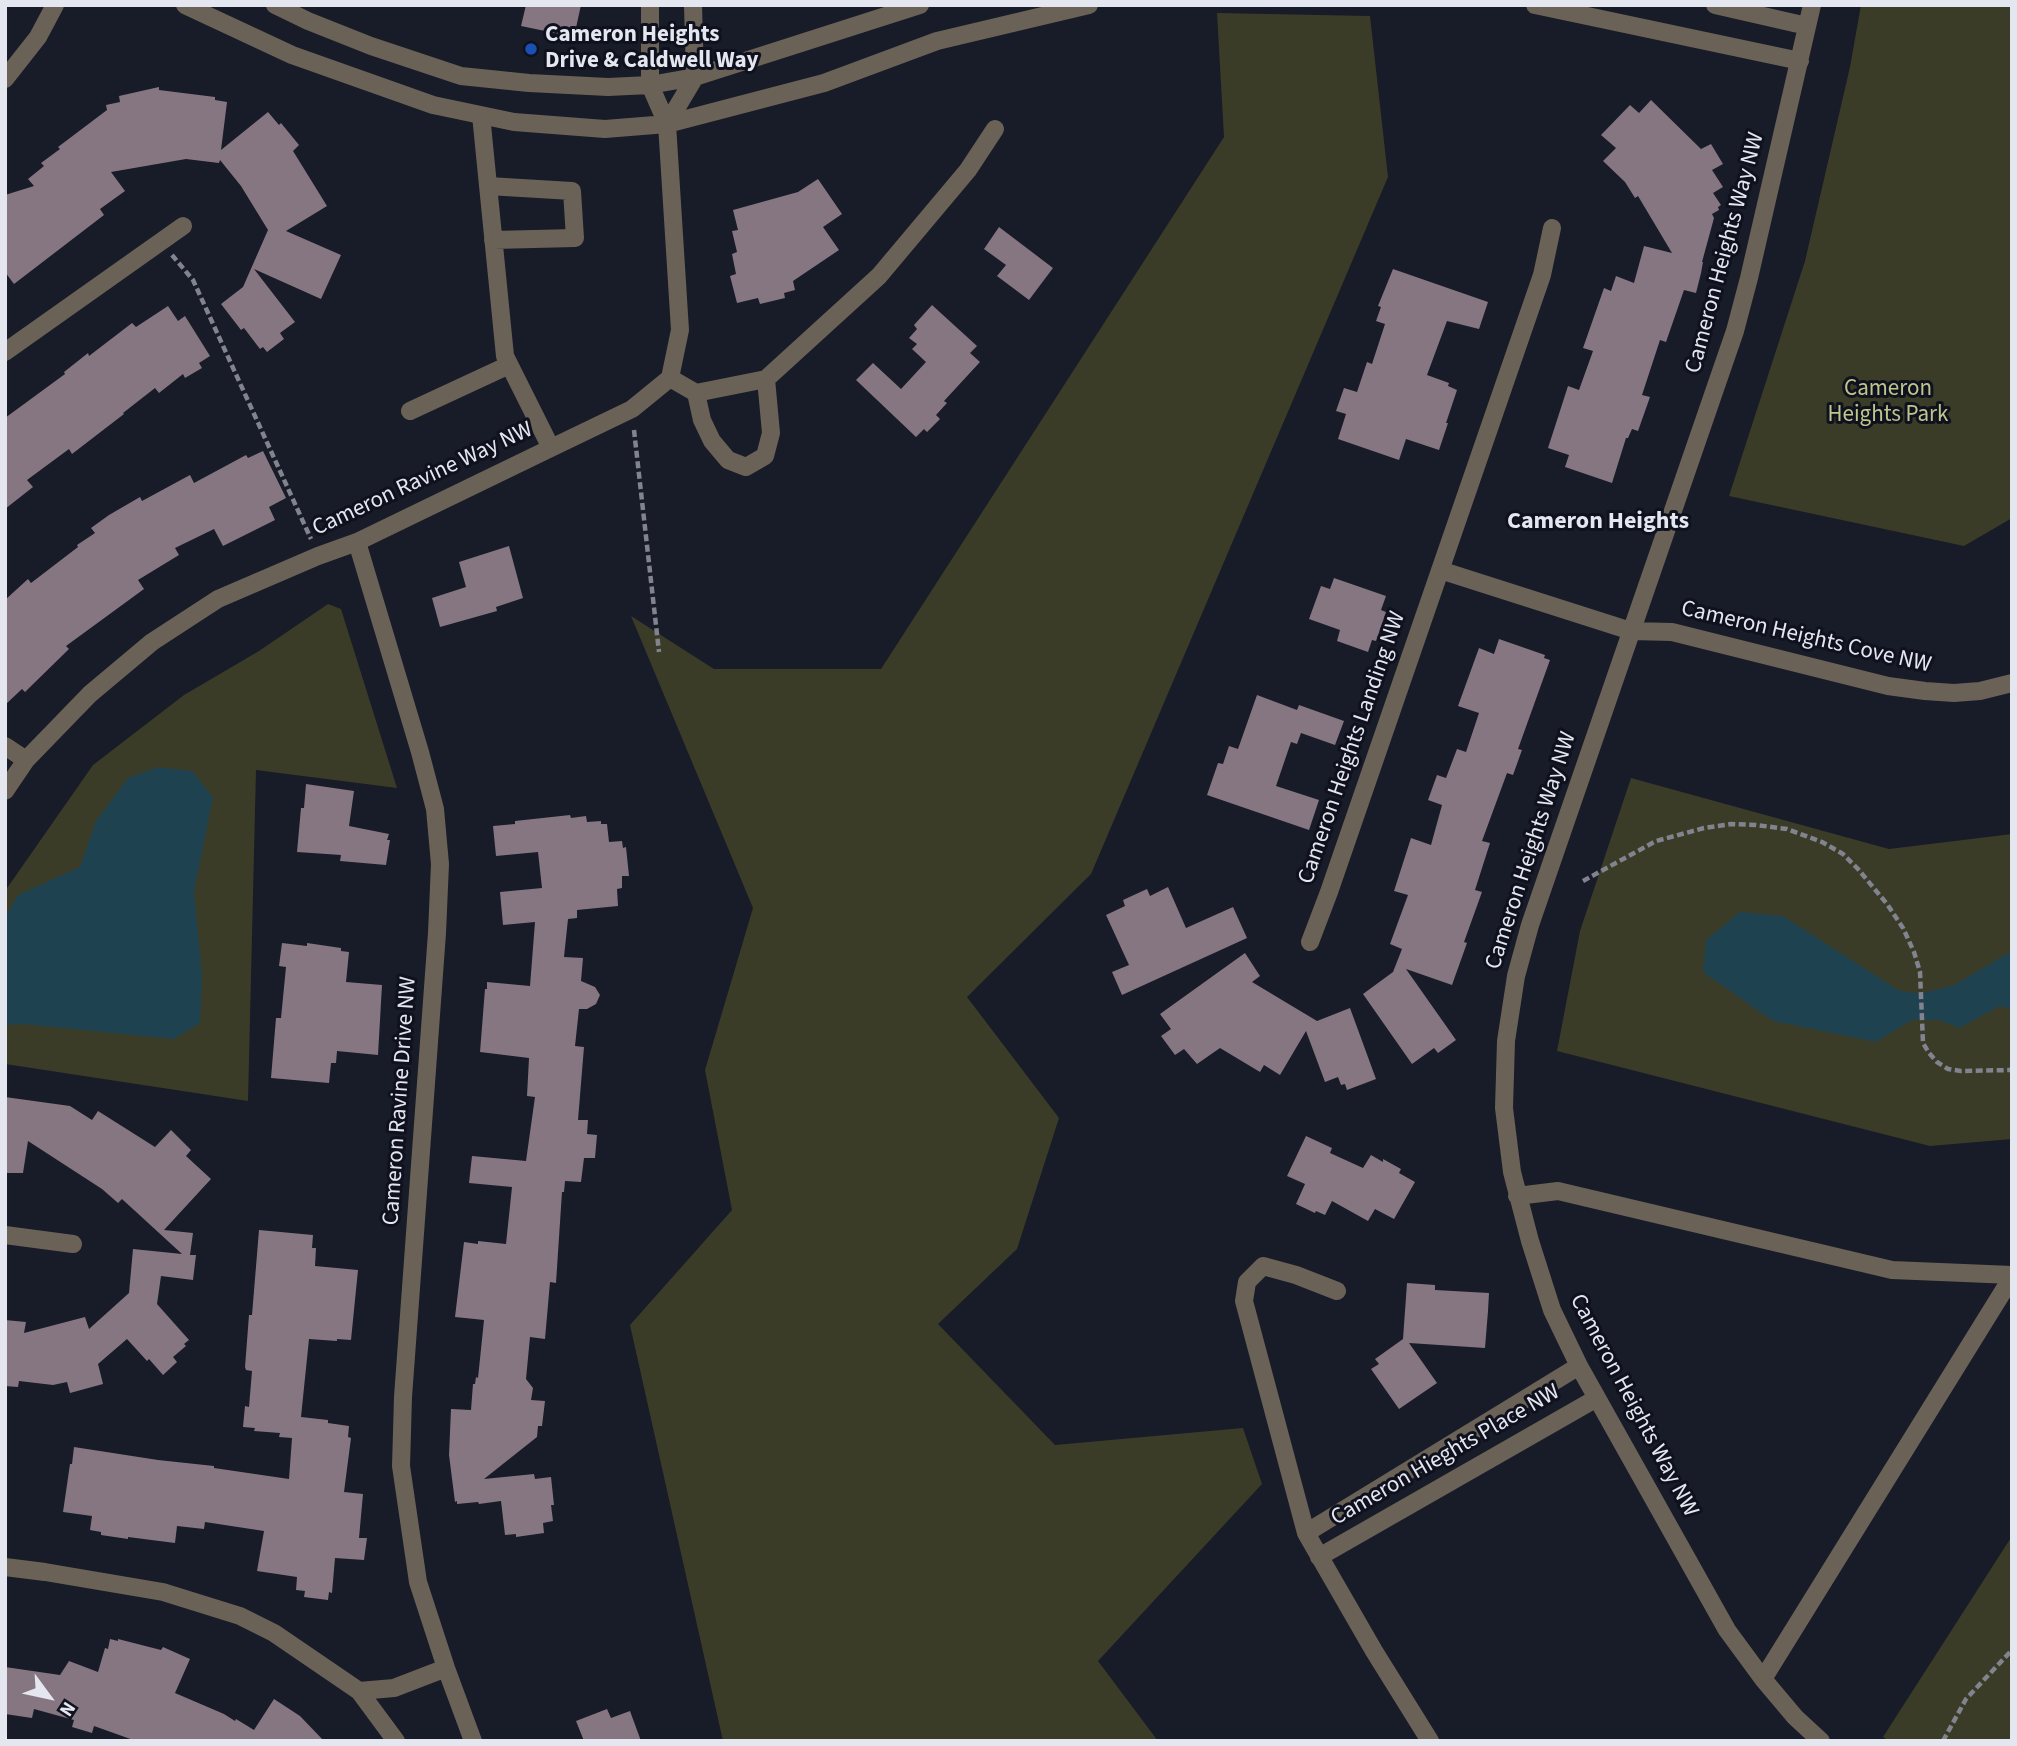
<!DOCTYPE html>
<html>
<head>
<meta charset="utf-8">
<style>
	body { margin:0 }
	#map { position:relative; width:2017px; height:1746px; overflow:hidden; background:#181b28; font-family:"Source Sans 3",sans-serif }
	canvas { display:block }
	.frame { position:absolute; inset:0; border:7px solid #e5e7f0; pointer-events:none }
	.north { position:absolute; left:14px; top:1662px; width:70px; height:70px; -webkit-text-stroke:5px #0f121e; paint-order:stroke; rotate:123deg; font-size:19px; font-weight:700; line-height:28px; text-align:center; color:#e5e7f0 }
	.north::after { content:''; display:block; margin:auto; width:24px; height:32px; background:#e5e7f0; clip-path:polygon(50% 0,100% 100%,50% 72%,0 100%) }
</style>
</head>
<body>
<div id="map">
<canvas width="2017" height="1746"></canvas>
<div class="frame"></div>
<div class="north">N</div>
</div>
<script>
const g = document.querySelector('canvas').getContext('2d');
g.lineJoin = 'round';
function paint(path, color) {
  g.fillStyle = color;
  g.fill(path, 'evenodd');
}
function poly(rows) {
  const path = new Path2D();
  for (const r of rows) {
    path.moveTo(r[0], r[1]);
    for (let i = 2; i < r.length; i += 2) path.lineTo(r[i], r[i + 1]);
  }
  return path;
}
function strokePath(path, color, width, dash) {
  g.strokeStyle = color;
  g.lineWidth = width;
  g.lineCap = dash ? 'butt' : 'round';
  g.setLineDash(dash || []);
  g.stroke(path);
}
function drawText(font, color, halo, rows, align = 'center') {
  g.font = font + ' "Source Sans 3",sans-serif';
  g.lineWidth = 6;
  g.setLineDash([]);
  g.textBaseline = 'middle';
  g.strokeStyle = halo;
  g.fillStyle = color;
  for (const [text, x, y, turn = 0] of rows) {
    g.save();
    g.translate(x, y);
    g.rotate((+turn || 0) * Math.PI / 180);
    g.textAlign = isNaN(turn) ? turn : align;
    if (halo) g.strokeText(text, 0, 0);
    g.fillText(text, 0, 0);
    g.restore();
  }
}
paint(poly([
	[1861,5,2012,5,2012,518,1964,546,1729,496,1805,261,1850,67],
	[1217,13,1370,16,1388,177,1091,874,967,997,1059,1118,1017,1249,938,1324,1055,1445,1243,1428,1262,1484,1098,1661,1158,1741,723,1741,630,1325,732,1210,705,1070,753,908,631,616,714,669,881,669,1224,137],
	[328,604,341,609,397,788,256,770,248,1101,5,1064,5,891,93,765,184,695,259,651],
	[1631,778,1889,849,2012,834,2012,1139,1930,1146,1557,1051,1580,931],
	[2012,1536,2012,1741,1889,1741,1883,1737]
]), '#3a3c27');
paint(poly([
	[158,767,192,771,213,797,194,892,202,975,200,1023,174,1039,22,1024,5,1025,5,917,18,895,80,867,96,821,128,778],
	[1740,912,1783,916,1898,990,1912,993,1927,992,1954,985,2012,951,2012,1009,2000,1006,1959,1028,1939,1020,1912,1020,1876,1042,1773,1021,1703,972,1706,940]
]), '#1f4250');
paint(poly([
	[526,5,581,5,574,37,521,26],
	[159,87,159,90,215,97,215,100,227,102,221,150,268,112,279,125,281,123,299,145,293,151,327,206,286,231,341,255,321,299,254,269,295,322,280,333,284,339,267,352,263,347,260,349,244,328,241,330,221,304,243,287,268,230,241,186,220,160,219,163,186,159,111,172,125,191,100,209,104,215,14,284,5,272,5,195,34,186,28,179,44,166,41,163,60,149,58,147,107,110,106,105,120,102,119,96],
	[1651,100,1701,149,1711,144,1723,164,1712,170,1723,187,1713,193,1721,205,1718,207,1719,210,1712,214,1714,218,1702,262,1703,262,1701,273,1696,293,1684,290,1666,342,1660,340,1642,395,1650,397,1638,431,1632,429,1628,438,1626,438,1612,483,1565,467,1569,455,1548,448,1568,386,1579,390,1593,351,1583,348,1604,288,1611,291,1616,276,1634,283,1644,246,1672,253,1638,196,1635,198,1625,182,1603,161,1616,148,1601,135,1630,105,1639,113],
	[818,179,842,214,823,227,839,250,793,281,795,290,784,293,785,298,760,304,758,298,737,303,730,276,736,274,732,254,737,252,732,231,738,230,733,210,798,192],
	[999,227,1053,268,1029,300,997,276,1006,265,984,249],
	[1393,269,1488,302,1479,329,1447,321,1427,375,1449,383,1448,386,1457,390,1446,423,1448,423,1439,450,1406,439,1399,460,1338,439,1346,414,1336,411,1344,388,1357,392,1367,362,1372,364,1385,324,1376,321,1381,307,1378,306],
	[932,305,977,346,970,353,980,362,944,401,947,403,936,415,940,419,927,432,924,429,916,437,856,380,873,363,901,389,926,362,912,349,917,344,909,338,917,329,914,325],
	[168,306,178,321,185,316,210,356,199,363,202,368,185,378,183,374,159,393,155,388,123,413,124,414,72,454,69,449,27,480,33,487,5,509,5,418,65,374,64,372,88,353,89,356,132,323,136,327],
	[263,451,286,498,269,507,275,520,223,546,214,529,175,548,179,555,138,580,144,589,66,646,69,649,25,692,22,689,5,705,5,600,28,579,31,583,78,547,77,545,95,533,91,528,109,515,140,497,142,501,190,475,194,483,246,455,248,458],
	[509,546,523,598,496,607,497,611,440,627,432,598,466,587,459,562],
	[1334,578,1386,596,1381,610,1386,612,1376,641,1372,640,1368,652,1337,641,1340,630,1309,619,1321,586,1330,589],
	[1499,639,1545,655,1544,658,1550,660,1518,749,1522,750,1513,775,1507,773,1482,841,1490,843,1475,890,1482,892,1464,942,1467,943,1452,985,1406,969,1456,1040,1438,1053,1434,1048,1412,1064,1363,994,1393,972,1402,949,1390,944,1408,895,1394,891,1411,838,1431,845,1442,805,1428,800,1437,775,1446,778,1457,749,1466,752,1479,713,1458,706,1479,648,1494,654],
	[1257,695,1297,710,1299,705,1344,721,1335,745,1301,733,1297,744,1291,742,1276,786,1319,800,1309,830,1207,795,1218,763,1223,764,1229,746,1238,749],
	[306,784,354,791,349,826,389,834,387,840,390,840,386,865,340,861,341,855,297,852,301,808,304,808],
	[570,815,571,818,586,816,587,822,601,821,601,824,607,824,609,842,622,841,623,848,626,847,629,876,622,876,622,888,617,889,618,906,577,910,577,918,568,919,564,957,583,958,581,981,595,987,600,995,596,1004,587,1009,579,1009,575,1046,584,1047,578,1120,588,1120,587,1134,597,1135,595,1158,584,1158,581,1182,565,1181,564,1192,562,1192,556,1283,550,1282,545,1339,530,1337,526,1379,533,1388,531,1400,545,1401,542,1426,538,1426,537,1437,484,1479,534,1474,535,1479,551,1477,554,1505,551,1505,553,1521,543,1523,544,1533,516,1537,516,1534,505,1535,501,1501,479,1504,478,1502,457,1504,457,1501,455,1502,449,1455,451,1409,471,1410,473,1384,475,1384,476,1377,478,1378,484,1320,455,1317,464,1242,478,1244,478,1241,506,1244,512,1187,469,1183,472,1156,526,1161,535,1097,527,1096,529,1058,480,1052,485,989,487,989,487,982,530,986,535,922,503,925,500,892,542,888,538,852,496,856,493,826,515,824,515,821],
	[1168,887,1186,928,1233,907,1247,938,1122,995,1112,972,1129,965,1106,915,1125,906,1123,900,1147,889,1150,896],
	[282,943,307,946,307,943,341,948,341,951,349,952,346,982,382,985,378,1055,337,1051,336,1063,331,1063,329,1083,271,1078,276,1018,281,1018,286,967,279,966],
	[1245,953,1260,976,1252,982,1317,1021,1350,1008,1376,1079,1347,1090,1345,1084,1341,1085,1338,1077,1325,1082,1306,1031,1280,1075,1264,1065,1260,1072,1220,1048,1197,1064,1184,1049,1175,1055,1161,1036,1171,1029,1160,1014],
	[5,1097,70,1106,92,1120,98,1111,155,1147,171,1130,191,1150,186,1156,211,1179,164,1230,193,1233,190,1255,196,1255,193,1280,161,1276,157,1304,189,1340,184,1344,186,1346,173,1357,177,1362,163,1375,149,1359,147,1361,127,1339,98,1364,103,1384,70,1393,67,1382,53,1385,19,1381,18,1387,5,1386,5,1320,26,1322,24,1333,85,1317,89,1329,129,1293,133,1249,182,1254,122,1199,118,1203,102,1189,28,1141,23,1173,5,1173],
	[1306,1136,1332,1148,1330,1153,1363,1168,1371,1155,1383,1162,1383,1159,1401,1169,1399,1173,1415,1182,1394,1219,1375,1209,1368,1221,1332,1201,1325,1215,1316,1211,1315,1213,1296,1204,1305,1184,1287,1176],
	[259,1230,313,1235,312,1248,316,1248,315,1266,358,1270,351,1340,337,1339,337,1341,309,1339,301,1417,328,1420,328,1423,349,1426,348,1437,351,1438,344,1492,363,1494,359,1538,367,1538,364,1560,335,1558,332,1593,329,1592,328,1600,304,1597,305,1591,296,1590,297,1577,257,1571,264,1531,205,1522,204,1529,177,1526,175,1543,128,1537,128,1539,101,1535,101,1532,90,1530,92,1516,63,1512,70,1464,72,1464,74,1447,158,1460,214,1466,214,1468,289,1479,292,1438,279,1437,280,1433,254,1431,255,1428,243,1427,245,1406,249,1407,252,1371,246,1370,245,1367,249,1315,252,1315],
	[1407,1283,1435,1285,1435,1290,1489,1293,1488,1311,1485,1348,1409,1343,1437,1383,1399,1409,1371,1369,1379,1364,1375,1359,1403,1339],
	[110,1639,118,1641,118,1639,161,1650,163,1647,190,1659,175,1693,224,1714,235,1721,236,1719,254,1730,274,1699,300,1716,324,1741,136,1741,94,1726,92,1733,72,1727,74,1720,34,1709,32,1718,5,1714,5,1667,60,1675,69,1661,98,1672,105,1648,108,1649],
	[607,1709,611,1718,630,1711,641,1741,584,1741,576,1721]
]), '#867682');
strokePath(poly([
	[172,255,193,280,311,539],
	[634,430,659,652],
	[1583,881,1656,841,1704,828,1731,824,1756,825,1787,829,1822,842,1843,854,1858,869,1887,904,1903,928,1914,952,1920,972,1923,1043,1929,1053,1937,1062,1948,1069,1961,1071,2012,1070],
	[1943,1741,1966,1699,2012,1650]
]), '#81838e', 4.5, [7, 3.5]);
strokePath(poly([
	[185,5,292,55,433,105,514,122,605,129,667,124,824,83,937,41,1089,5],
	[275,5,308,21,371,46,461,76,529,83,608,87,650,85,695,77,920,5],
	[1535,5,1800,61],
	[1715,5,1807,26],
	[1812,5,1749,278,1735,331,1530,925,1516,976,1506,1041,1504,1108,1512,1172,1530,1241,1552,1310,1579,1366,1727,1630,1763,1679,1795,1717,1821,1741],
	[5,79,38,37,55,5],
	[481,115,505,356,551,448],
	[667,124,695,77,693,5],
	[488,186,572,191,575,238,493,240],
	[5,352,183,226],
	[670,378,696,393,766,379,879,276,968,170,995,129],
	[696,393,702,420,712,441,728,460,746,467,765,456,771,433,766,379],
	[410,411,509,365],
	[357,542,420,752,435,809,440,864,437,933,403,1397,401,1466,418,1582,446,1668,473,1741],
	[1440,570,1631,631,1672,632,1888,686,1925,691,1954,693,1980,691,2012,683],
	[5,746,26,760],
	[5,791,26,760,90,694,152,642,218,599,318,556,357,542,551,448,632,409,670,378,680,330,667,124,650,85,650,5],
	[1310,942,1329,892,1542,275,1552,228],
	[1517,1196,1558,1191,1892,1270,2012,1275],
	[5,1235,73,1244],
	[1337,1291,1296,1275,1263,1266,1247,1282,1244,1301,1306,1533,1374,1651,1430,1741],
	[1306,1533,1579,1366],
	[1319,1557,1597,1398],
	[5,1567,45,1572,163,1592,240,1616,274,1633,359,1691,396,1741],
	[1763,1679,2012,1277],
	[359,1691,394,1688,446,1668]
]), '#6a6256', 18);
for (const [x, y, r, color] of [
	[531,49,7,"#1a4fb4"]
]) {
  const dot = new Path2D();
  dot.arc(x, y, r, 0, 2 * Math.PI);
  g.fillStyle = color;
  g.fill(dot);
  strokePath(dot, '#0f121e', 2.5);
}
drawText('bold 23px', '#e5e7f0', '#0f121e', [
	["Cameron Heights",545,36],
	["Drive & Caldwell Way",545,62]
], 'left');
drawText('23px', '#e5e7f0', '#0f121e', [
	["Cameron Heights Way NW",1726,253,-75],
	["Cameron Ravine Way NW",423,480,-25],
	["Cameron Heights Cove NW",1806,638,13],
	["Cameron Heights Landing NW",1353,748,-71],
	["Cameron Heights Way NW",1532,851,-72],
	["Cameron Ravine Drive NW",401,1101,-86],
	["Cameron Heights Way NW",1633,1406,62],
	["Cameron Hieghts Place NW",1446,1456,-30]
]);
drawText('23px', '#bfc58b', '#0f121e', [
	["Cameron",1888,390],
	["Heights Park",1888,416]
]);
drawText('bold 24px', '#e5e7f0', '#0f121e', [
	["Cameron Heights",1598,523]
]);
</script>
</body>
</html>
